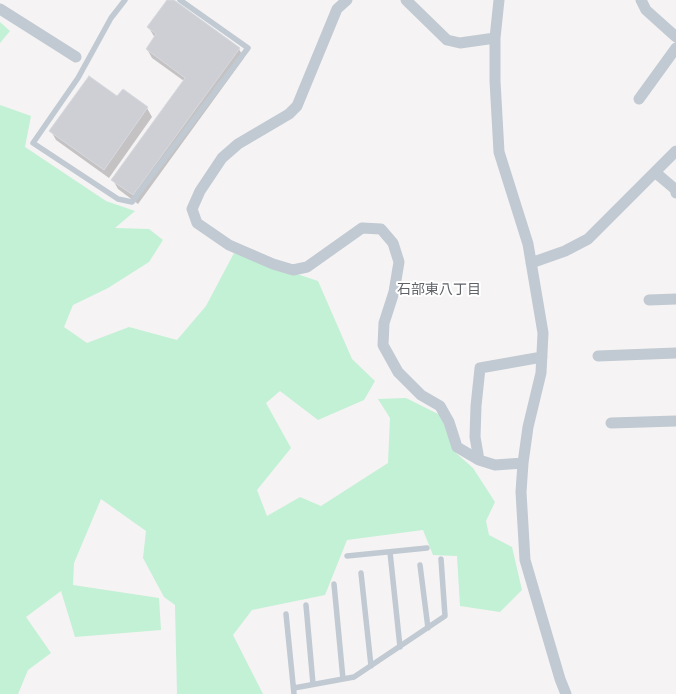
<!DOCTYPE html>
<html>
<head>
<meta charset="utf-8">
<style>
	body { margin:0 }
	canvas { display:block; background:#f5f3f3 }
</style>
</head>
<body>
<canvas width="676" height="694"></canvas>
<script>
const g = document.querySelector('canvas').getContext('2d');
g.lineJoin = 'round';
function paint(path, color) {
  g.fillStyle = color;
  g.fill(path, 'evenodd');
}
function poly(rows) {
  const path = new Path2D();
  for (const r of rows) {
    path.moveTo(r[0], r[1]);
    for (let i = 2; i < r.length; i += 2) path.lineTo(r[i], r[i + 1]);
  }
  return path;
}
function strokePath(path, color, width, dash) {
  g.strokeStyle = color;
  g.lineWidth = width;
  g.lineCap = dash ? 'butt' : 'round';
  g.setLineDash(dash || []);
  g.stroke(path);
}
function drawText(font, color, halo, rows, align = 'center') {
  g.font = font + ' Mulish,"Noto Sans JP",sans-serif';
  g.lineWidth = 4;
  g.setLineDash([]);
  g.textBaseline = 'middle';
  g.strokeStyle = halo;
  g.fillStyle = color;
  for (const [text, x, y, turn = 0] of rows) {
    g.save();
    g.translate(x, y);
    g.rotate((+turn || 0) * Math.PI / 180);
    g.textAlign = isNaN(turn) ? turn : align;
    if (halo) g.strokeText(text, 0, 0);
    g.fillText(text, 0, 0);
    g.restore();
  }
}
paint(poly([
	[0,22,10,31,0,43],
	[0,105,31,116,25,147,106,201,135,211,115,228,149,229,163,240,149,262,108,288,73,305,64,327,87,343,129,327,177,340,206,306,234,253,318,281,352,359,375,381,364,400,318,420,280,391,266,403,291,448,257,490,267,516,300,497,321,506,388,463,390,418,378,399,406,398,442,416,456,453,473,468,495,502,486,521,489,535,512,547,522,590,500,612,460,606,457,556,433,555,423,530,347,540,325,595,252,610,233,635,263,694,177,694,175,605,164,597,143,558,146,531,101,499,74,563,73,585,159,598,161,630,75,637,61,591,26,617,51,653,28,670,18,694,0,694]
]), '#c3f1d5');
paint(poly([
	[169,0,172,0,239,49,244,58,138,204,118,189,113,180,184,81,152,58,147,49,155,38,149,28],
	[118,98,147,108,152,117,109,178,56,140,51,131]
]), '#0003');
const building = poly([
	[167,0,174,0,240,48,133,195,111,180,185,78,146,49,156,34,147,27,167,0],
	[89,76,117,96,123,89,148,107,104,170,49,131,89,76]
]);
paint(building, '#cdcfd5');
strokePath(building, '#d7d9de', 1);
strokePath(poly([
	[125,0,111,18,78,78,33,143,118,199,132,202,248,48,180,0],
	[390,552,400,647],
	[347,556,427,548],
	[420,565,428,628],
	[361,573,371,666],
	[334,584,343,679],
	[306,605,313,684],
	[286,614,294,694],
	[294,688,354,677,445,616,441,559]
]), '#c1cad2', 5.5);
strokePath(poly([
	[347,0,337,9,297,106,289,114,238,144,222,158,200,191,192,209,197,223,229,245,273,264,293,270,307,267,362,228,381,229,393,243,399,262,394,292,384,323,383,345,398,372,421,395,440,406,449,422,457,447,479,460,495,465,523,463],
	[406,0,447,40,460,43,495,38],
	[499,0,495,38,495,81,499,152,528,244,543,333,541,373,528,427,523,463,521,492,525,560,560,679,566,694],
	[641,0,646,10,676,37],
	[0,9,76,57],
	[639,99,676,48],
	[656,173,675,189,676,193],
	[531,263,565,251,588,239,676,151],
	[649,300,676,299],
	[598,356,676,353],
	[611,423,676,421],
	[479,460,475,437,476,406,480,368,542,357]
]), '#c1cad2', 11);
drawText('14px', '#5f6368', '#fff', [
	["石部東八丁目",439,290]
]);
</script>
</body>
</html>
